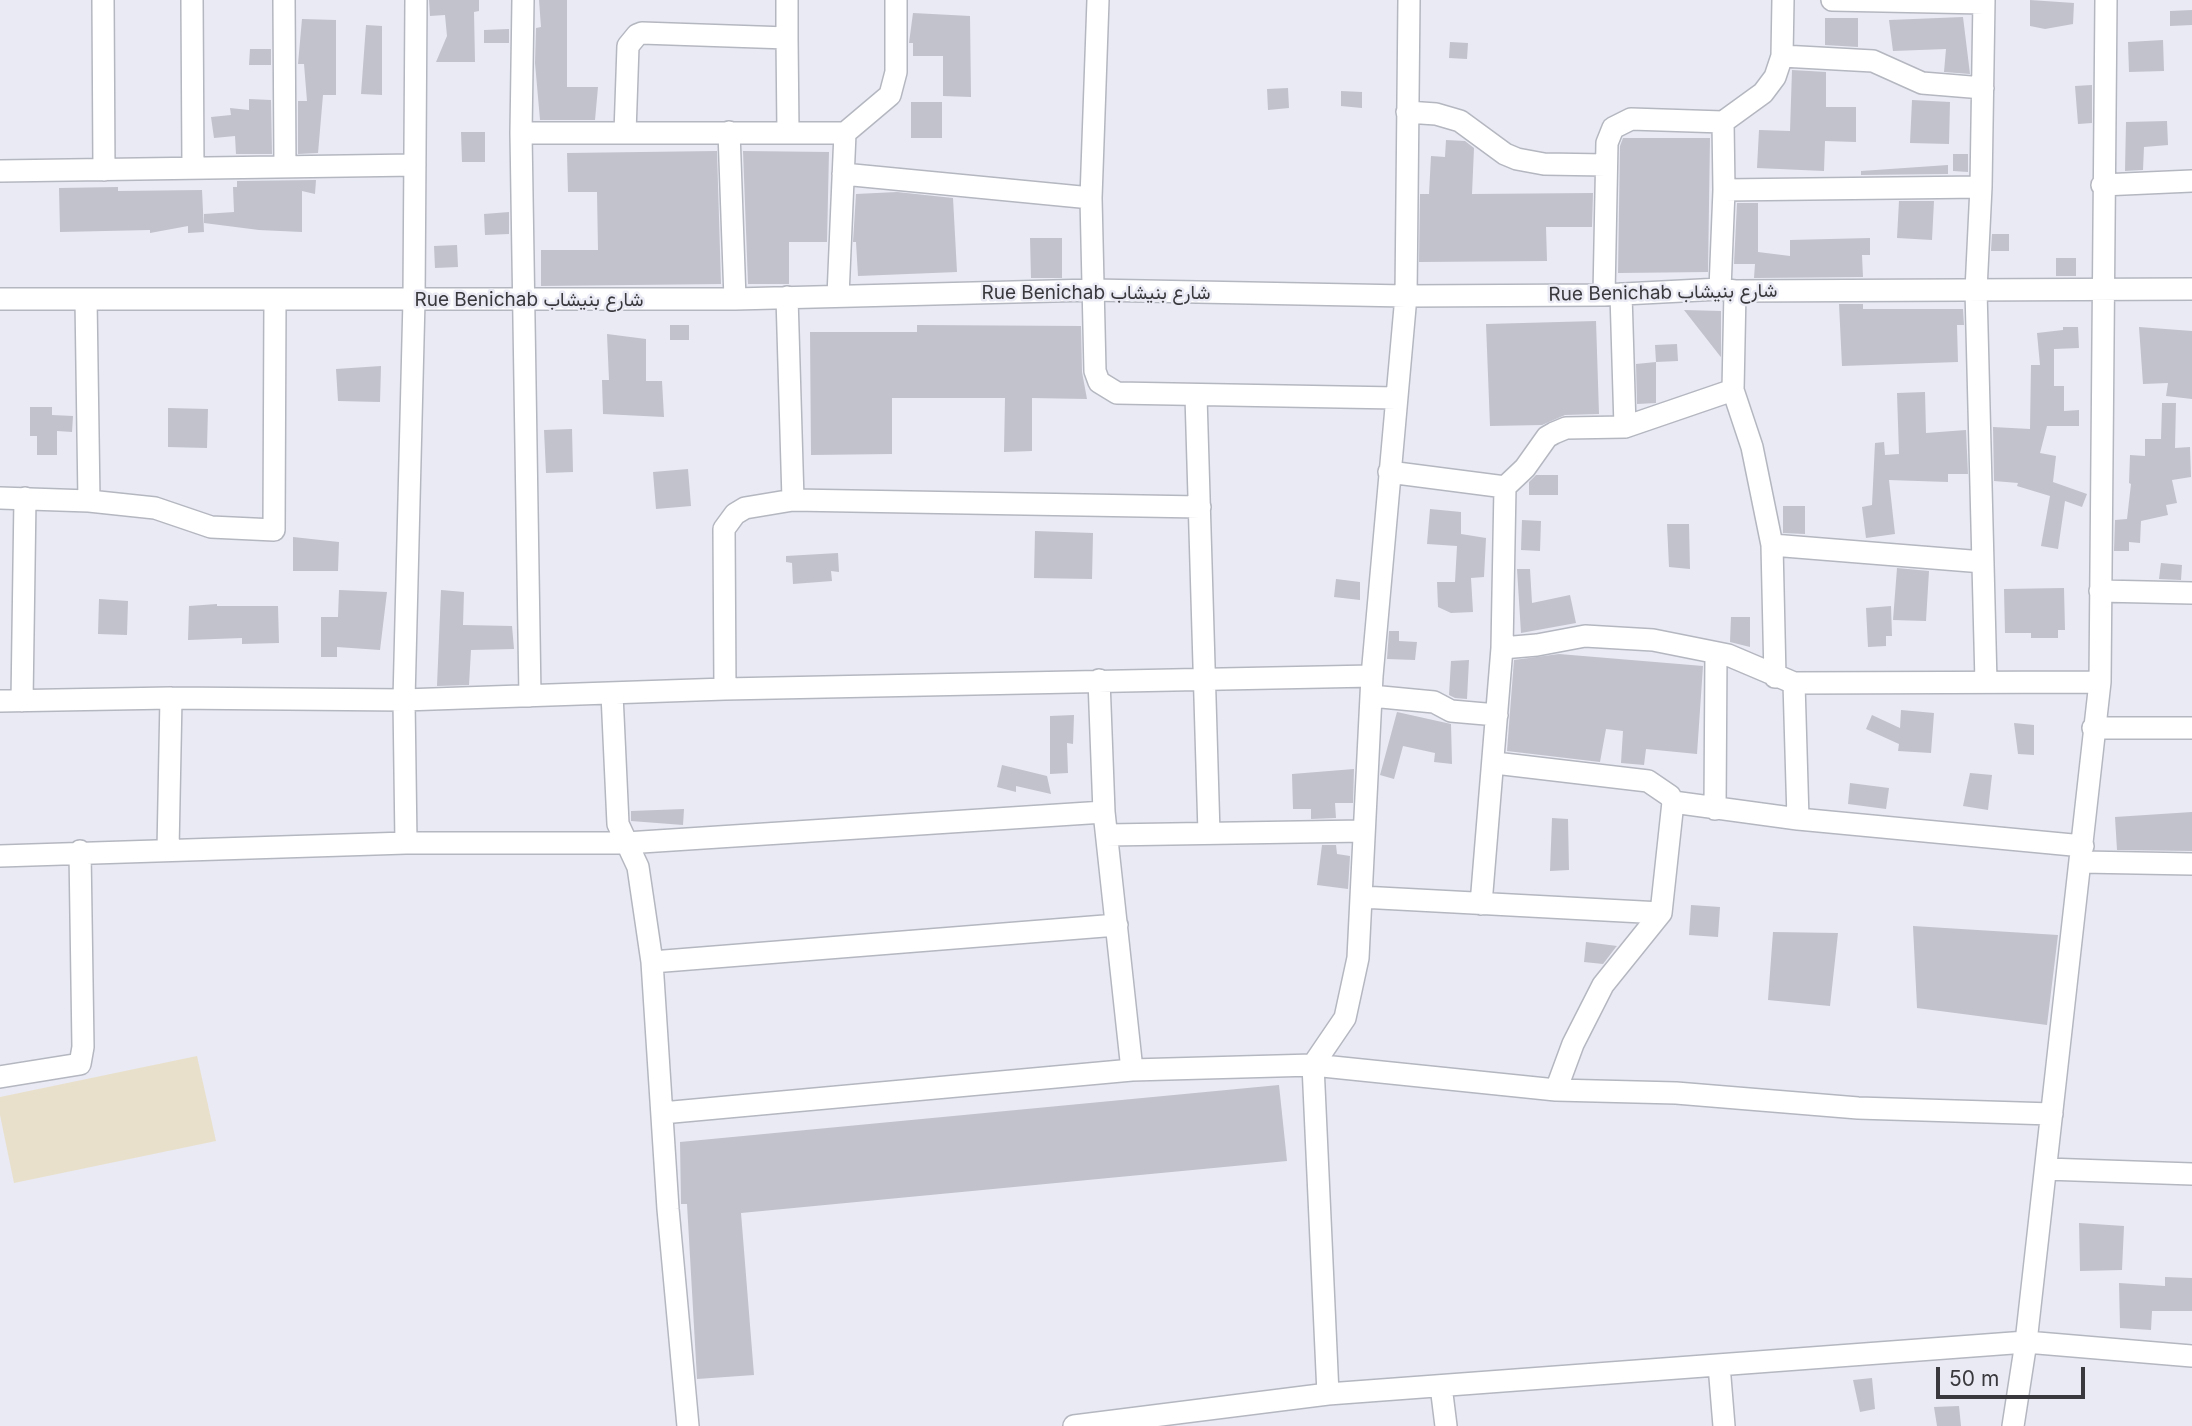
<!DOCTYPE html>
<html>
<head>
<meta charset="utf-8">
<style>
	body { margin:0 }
	#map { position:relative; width:2192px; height:1426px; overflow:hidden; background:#e9eaf4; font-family:Inter,sans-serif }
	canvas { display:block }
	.scale { position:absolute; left:1936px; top:1367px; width:149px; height:32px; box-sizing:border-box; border:4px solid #39393d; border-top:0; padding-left:9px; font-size:21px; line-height:24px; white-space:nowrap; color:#39393d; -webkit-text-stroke:5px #e9eaf4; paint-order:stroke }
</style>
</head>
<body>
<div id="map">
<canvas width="2192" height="1426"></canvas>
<div class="scale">50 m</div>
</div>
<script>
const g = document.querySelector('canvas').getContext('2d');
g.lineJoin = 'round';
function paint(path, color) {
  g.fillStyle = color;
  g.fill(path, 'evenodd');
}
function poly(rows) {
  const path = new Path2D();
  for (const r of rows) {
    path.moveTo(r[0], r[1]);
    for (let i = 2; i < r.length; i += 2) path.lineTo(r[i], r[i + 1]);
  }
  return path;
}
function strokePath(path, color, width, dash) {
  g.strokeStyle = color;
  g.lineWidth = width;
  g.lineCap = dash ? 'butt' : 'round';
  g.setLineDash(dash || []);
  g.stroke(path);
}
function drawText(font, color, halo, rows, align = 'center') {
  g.font = font + ' Inter,Vazirmatn,sans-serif';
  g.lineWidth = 5;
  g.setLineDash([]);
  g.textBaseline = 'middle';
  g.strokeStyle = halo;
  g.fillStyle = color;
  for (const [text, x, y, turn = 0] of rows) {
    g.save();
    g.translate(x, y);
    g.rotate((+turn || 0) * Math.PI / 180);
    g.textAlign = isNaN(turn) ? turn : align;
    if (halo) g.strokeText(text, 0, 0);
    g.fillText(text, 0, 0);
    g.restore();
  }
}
paint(poly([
	[197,1056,216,1141,14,1183,0,1115,0,1097]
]), '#e9e0cb');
paint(poly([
	[429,0,479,0,479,11,474,12,475,62,436,62,447,36,445,15,430,16],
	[539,0,567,0,567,87,598,87,595,120,540,120,535,63,536,28,541,27],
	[2030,0,2074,3,2073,24,2045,29,2030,26],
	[2192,10,2192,25,2170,26,2170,11],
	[913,13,970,16,971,97,943,96,943,56,913,56,913,43,909,43],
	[1963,17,1970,74,1944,72,1946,49,1893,51,1889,20],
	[1825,18,1858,18,1858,47,1825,45],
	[302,19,336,20,336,95,323,95,318,153,298,154,298,101,307,101,304,64,298,64],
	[366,25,382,26,382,95,361,94],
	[509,29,509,43,484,43,484,30],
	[2163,40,2164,71,2129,72,2128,42],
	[1450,42,1468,43,1467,59,1449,58],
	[250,49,271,49,271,65,249,65],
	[1792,70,1826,72,1826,107,1856,107,1856,142,1825,141,1824,171,1757,168,1759,130,1790,131],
	[2092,85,2092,123,2078,124,2075,86],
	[1288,88,1289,108,1268,110,1267,89],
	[1341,91,1362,92,1362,108,1341,106],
	[249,99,271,100,272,154,236,154,235,136,214,138,211,117,231,115,230,108,249,110],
	[1912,100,1950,102,1949,144,1910,143],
	[911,102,942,102,942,138,911,138],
	[2167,121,2168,145,2144,147,2143,170,2125,171,2126,122],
	[461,132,485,132,485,162,462,162],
	[1623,138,1710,138,1708,272,1618,273,1620,146],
	[1446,140,1465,141,1474,148,1472,194,1593,193,1592,227,1546,227,1547,261,1419,262,1420,194,1429,194,1431,156,1445,157],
	[717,151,721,284,541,286,541,250,598,250,597,192,568,192,567,153],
	[743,151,829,152,827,242,789,242,789,284,748,284],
	[1953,154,1968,154,1968,172,1953,171],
	[1948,165,1948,174,1861,175,1861,171],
	[316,180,315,194,302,191,302,232,259,230,204,223,204,214,234,212,233,187,237,187,237,181],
	[118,187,118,191,202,190,204,232,188,233,188,226,150,233,150,230,60,232,59,188],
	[897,192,953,198,957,272,858,276,856,242,853,242,856,194],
	[1899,201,1934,201,1932,240,1897,238],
	[1737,203,1758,203,1758,252,1790,256,1790,240,1870,238,1870,255,1862,255,1863,277,1754,278,1755,264,1734,264],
	[509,212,509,234,485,235,484,214],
	[1992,234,2009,234,2009,251,1991,251],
	[1030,238,1062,238,1062,278,1031,278],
	[457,245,458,267,435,268,434,246],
	[2056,258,2076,258,2076,276,2056,276],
	[1839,304,1863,304,1863,309,1963,309,1964,325,1957,325,1958,362,1842,366],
	[1684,310,1721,311,1721,357,1720,356],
	[1596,321,1599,414,1565,415,1542,425,1490,426,1486,324],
	[670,325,689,325,689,340,670,340],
	[917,325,1081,326,1082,372,1087,399,1032,398,1032,451,1004,452,1005,398,892,398,892,454,811,455,810,332,917,332],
	[2063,327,2078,327,2079,348,2054,349,2054,386,2064,386,2064,411,2079,410,2079,426,2047,426,2040,453,2056,456,2053,482,2087,494,2082,507,2065,501,2058,549,2041,546,2050,496,2017,486,2018,483,1994,481,1993,427,2030,429,2031,365,2040,365,2037,333,2063,330],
	[2139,327,2192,331,2192,399,2166,396,2168,383,2143,384],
	[607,334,646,339,646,381,662,381,664,417,603,414,602,380,609,380],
	[1677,344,1678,361,1656,362,1655,345],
	[1656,362,1656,403,1637,404,1636,364],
	[381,366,380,402,338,401,336,369],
	[1925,392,1926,433,1966,430,1968,474,1948,474,1948,482,1889,480,1895,534,1866,538,1862,507,1872,505,1875,443,1884,442,1885,455,1899,454,1897,393],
	[2162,403,2176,403,2175,448,2190,447,2191,477,2172,480,2177,503,2166,505,2168,515,2141,521,2140,543,2129,542,2129,551,2114,551,2115,520,2127,519,2131,484,2129,483,2130,455,2145,456,2145,439,2161,439],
	[30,407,52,407,52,415,73,416,72,432,57,431,57,455,37,455,37,436,30,436],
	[168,408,208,409,207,448,168,447],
	[572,429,573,472,546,473,544,430],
	[688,469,691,506,656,509,653,472],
	[1536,475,1558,475,1558,495,1529,495,1529,482],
	[1783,506,1805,506,1805,534,1783,533],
	[1430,509,1461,512,1461,534,1486,538,1484,577,1471,578,1473,612,1451,613,1438,607,1437,582,1455,582,1457,546,1427,544],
	[1522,520,1541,521,1540,551,1521,550],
	[1667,524,1689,524,1690,569,1669,567],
	[1035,531,1093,533,1092,579,1034,578],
	[293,537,339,542,338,571,293,571],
	[838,553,839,572,831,571,832,581,793,584,792,563,786,562,786,556],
	[2161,563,2182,565,2181,580,2159,579],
	[1897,568,1929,571,1926,621,1893,620],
	[1517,569,1530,569,1532,603,1570,595,1576,623,1521,633],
	[1336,579,1360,582,1360,600,1334,597],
	[2064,588,2065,630,2058,630,2058,638,2031,638,2031,633,2005,633,2004,589],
	[339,590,387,592,380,650,337,647,337,657,321,657,321,617,338,617],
	[441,590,464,592,463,625,512,626,514,649,471,650,469,685,437,686],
	[99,599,128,601,127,635,98,634],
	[217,604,217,606,278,606,279,643,242,644,242,638,188,640,189,606],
	[1891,606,1892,636,1886,636,1886,646,1868,647,1866,608],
	[1731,617,1750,617,1750,647,1730,642],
	[1389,631,1399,631,1399,641,1417,642,1415,660,1387,659],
	[1559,654,1703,666,1697,754,1646,749,1644,765,1621,763,1623,731,1606,729,1600,762,1507,751,1514,660],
	[1469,660,1467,699,1455,698,1449,695,1451,661],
	[1901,710,1934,713,1931,753,1898,751,1899,744,1866,729,1872,715,1900,728],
	[1397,712,1451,724,1452,764,1434,762,1435,753,1403,746,1394,779,1380,775],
	[1074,715,1073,744,1067,743,1068,773,1050,774,1050,716],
	[2014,723,2034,725,2034,755,2018,754],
	[1002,765,1047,776,1051,794,1016,786,1016,792,997,787],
	[1354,769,1353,803,1335,803,1336,818,1311,819,1311,809,1293,809,1292,774],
	[1970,773,1992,775,1988,810,1963,806],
	[1850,783,1889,788,1886,809,1848,804],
	[684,809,683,825,631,821,631,811],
	[2192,812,2192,851,2117,850,2115,817],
	[1552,818,1568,819,1569,870,1550,871],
	[1322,845,1336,845,1337,854,1350,856,1348,889,1317,885],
	[1691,905,1720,907,1718,937,1689,935],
	[1913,926,2058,935,2047,1025,1917,1008],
	[1773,932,1838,933,1830,1006,1768,1000],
	[1586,942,1617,946,1616,947,1603,964,1584,962],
	[1279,1085,1287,1161,741,1213,754,1375,697,1379,687,1204,681,1204,680,1142],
	[2079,1223,2124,1226,2122,1270,2080,1271],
	[2165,1277,2192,1278,2192,1311,2152,1311,2151,1330,2120,1328,2119,1283,2165,1286],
	[1872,1378,1875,1409,1860,1412,1853,1380],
	[1959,1406,1961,1426,1937,1426,1934,1407]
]), '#c1c2cb');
const street = poly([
	[103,0,104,170],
	[192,0,193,168],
	[284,0,285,167],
	[523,0,521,133,530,696],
	[1098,0,1091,198,1095,371,1099,382,1117,393,1396,398],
	[1832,0,1984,3],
	[1984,0,1981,187,1976,290,1986,682],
	[787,38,788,132],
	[1782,56,1873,61,1922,83,1983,88],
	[1407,112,1436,114,1460,121,1505,154,1517,159,1544,164,1606,165],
	[1723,122,1724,190],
	[729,132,735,299],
	[521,133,845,133],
	[625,133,628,46,637,35,642,33,787,38,787,0],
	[0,171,415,165],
	[843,174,1091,198],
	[2102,185,2192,181],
	[1720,289,1724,190,1981,187],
	[1735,291,1733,390,1752,447,1772,545,1775,677],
	[1621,294,1625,427,1733,390],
	[1604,295,1607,143,1613,128,1631,119,1723,122,1763,93,1775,77,1782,56,1783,0],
	[838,296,845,133,890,95,896,72,896,0],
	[787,297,793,500],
	[0,299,735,299,1093,290,1406,296,1604,295,1720,289,1735,291,2192,289],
	[86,299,89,501],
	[1196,396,1209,833],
	[1389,472,1505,487,1502,648,1481,904],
	[1505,487,1525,468,1547,437,1554,433,1566,428,1625,427],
	[0,498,89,501,155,508,211,527,274,530,275,299],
	[1772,545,1983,562],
	[2100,591,2192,593],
	[1502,648,1537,645,1585,636,1653,640,1728,655,1794,683,2100,682],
	[1794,683,1798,819],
	[725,689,724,529,735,514,745,508,793,500,1200,507],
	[612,694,618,824,638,867,652,962,668,1209,688,1426],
	[1371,696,1434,702,1451,711,1497,715],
	[0,701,171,698,404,700,725,689,1372,676],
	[22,701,25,498],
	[2093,728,2192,728],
	[1495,763,1648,781,1670,796,1673,802],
	[1715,809,1716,653],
	[1107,835,1364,831],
	[406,843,404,700,414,300,416,0],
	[168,850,171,698],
	[0,856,406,843,626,843,1104,812],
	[2082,862,2192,864],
	[1361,897,1661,913],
	[652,962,1117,925],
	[1132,1070,1313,1065,1556,1090,1676,1093,1858,1108,2052,1114],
	[0,1077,80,1064,83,1047,80,851],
	[1556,1090,1573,1044,1603,985,1661,913,1673,802,1798,819,2083,846],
	[662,1113,1132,1070,1104,812,1099,680],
	[2046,1169,2192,1174],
	[1719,1365,1724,1426],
	[1441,1386,1446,1426],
	[1328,1394,1313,1065,1345,1018,1358,958,1372,676,1406,296,1409,0],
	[1074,1426,1328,1394,2026,1342,2192,1356],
	[2013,1426,2026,1342,2100,682,2106,0]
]);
strokePath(street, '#b5b7c0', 24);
strokePath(street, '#fff', 21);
drawText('19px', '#39393d', '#e9eaf4', [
	["Rue Benichab شارع بنيشاب",1096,293],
	["Rue Benichab شارع بنيشاب",1663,293,-1],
	["Rue Benichab شارع بنيشاب",529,300]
]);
</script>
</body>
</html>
